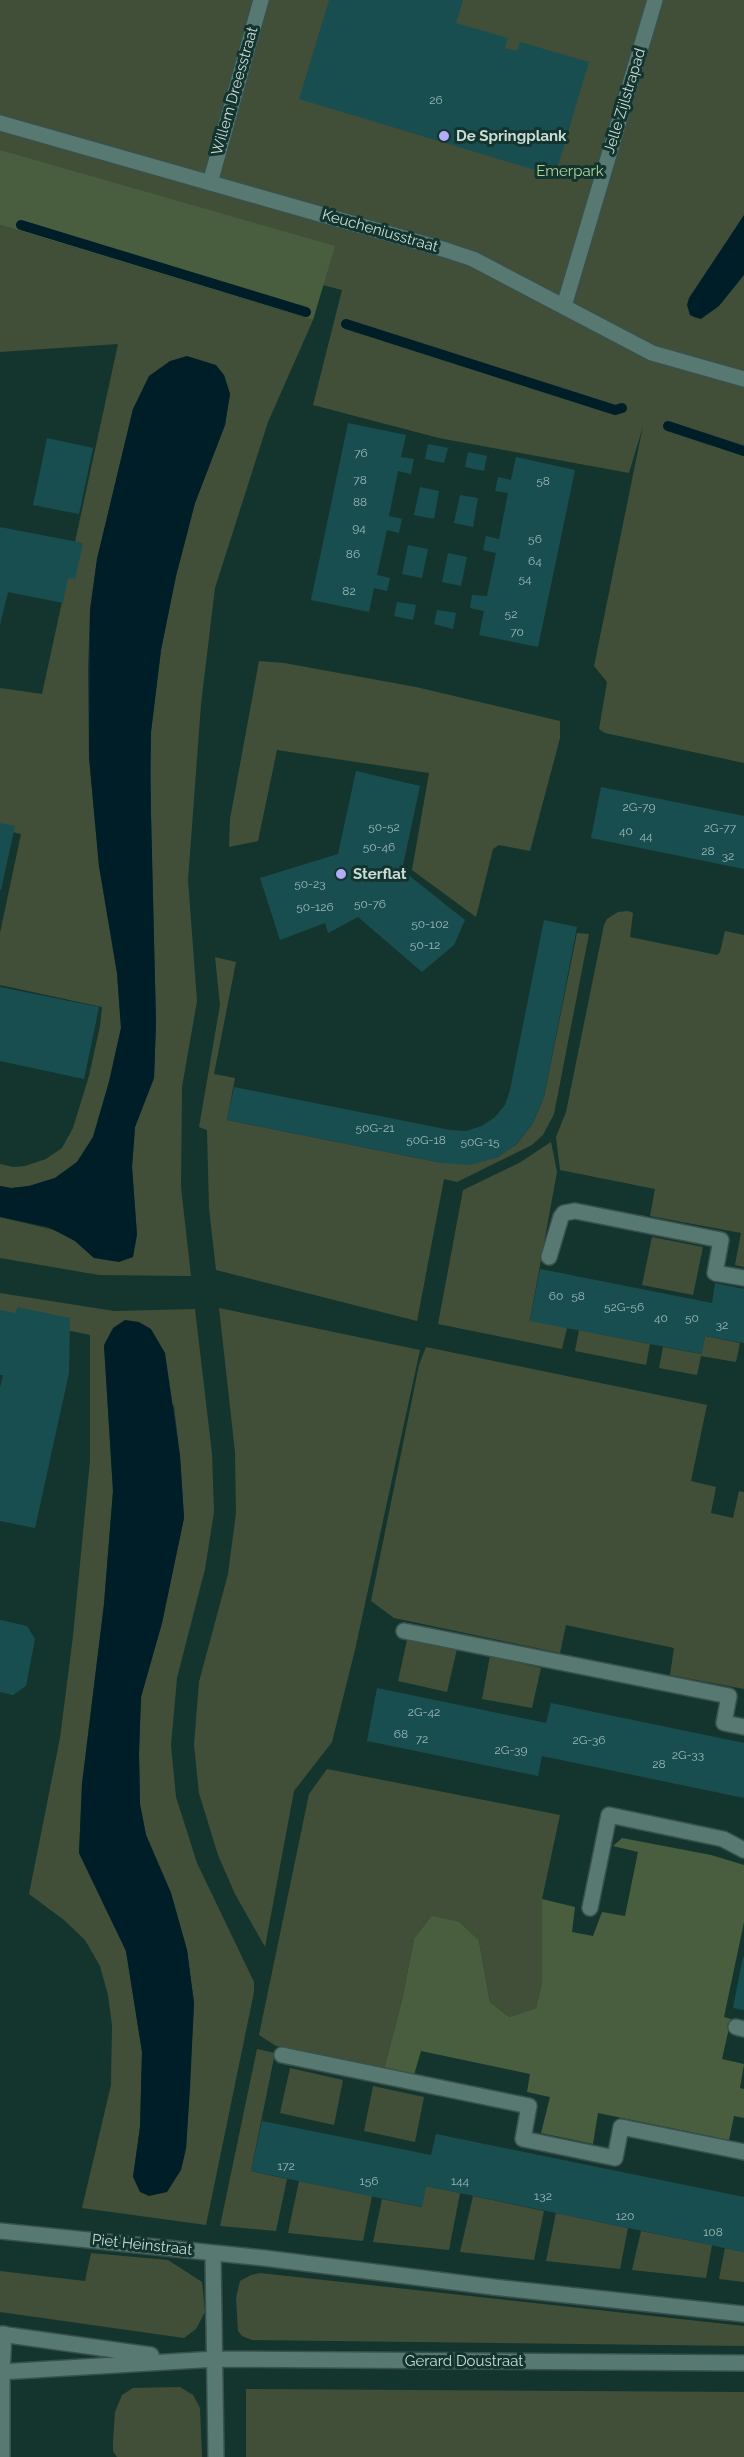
<!DOCTYPE html>
<html>
<head>
<meta charset="utf-8">
<style>
	body { margin:0 }
	canvas { display:block; background:#14342e }
</style>
</head>
<body>
<canvas width="744" height="2457"></canvas>
<script>
const g = document.querySelector('canvas').getContext('2d');
g.lineJoin = 'round';
function paint(path, color) {
  g.fillStyle = color;
  g.fill(path, 'evenodd');
}
function poly(rows) {
  const path = new Path2D();
  for (const r of rows) {
    path.moveTo(r[0], r[1]);
    for (let i = 2; i < r.length; i += 2) path.lineTo(r[i], r[i + 1]);
  }
  return path;
}
function strokePath(path, color, width, dash) {
  g.strokeStyle = color;
  g.lineWidth = width;
  g.lineCap = dash ? 'butt' : 'round';
  g.setLineDash(dash || []);
  g.stroke(path);
}
function drawText(font, color, halo, rows, align = 'center') {
  g.font = font + ' Raleway,sans-serif';
  g.lineWidth = 6;
  g.setLineDash([]);
  g.textBaseline = 'middle';
  g.strokeStyle = halo;
  g.fillStyle = color;
  for (const [text, x, y, turn = 0] of rows) {
    g.save();
    g.translate(x, y);
    g.rotate((+turn || 0) * Math.PI / 180);
    g.textAlign = isNaN(turn) ? turn : align;
    if (halo) g.strokeText(text, 0, 0);
    g.fillText(text, 0, 0);
    g.restore();
  }
}
paint(poly([
	[0,0,744,0,744,763,605,733,599,729,607,682,594,666,643,426,629,473,439,438,313,405,342,290,140,238,0,194],
	[0,225,313,320,268,422,215,588,201,704,188,880,197,1001,182,1087,181,1187,191,1276,99,1275,0,1258,0,1217,58,1231,75,1241,94,1258,137,1235,132,1167,135,1127,154,1078,156,1023,151,819,151,732,161,650,176,576,195,503,225,425,230,394,224,375,133,409,97,559,90,611,88,670,89,757,99,866,117,973,121,1028,109,1082,93,1137,77,1162,55,1178,29,1186,11,1188,0,1186,0,1164,13,1167,25,1166,46,1159,62,1148,73,1128,89,1076,100,1026,102,1007,0,985,0,933,21,834,0,829,0,688,42,694,118,344,0,352],
	[259,661,284,663,416,687,560,721,560,738,530,851,499,845,493,849,476,917,412,870,429,773,277,750,258,841,229,847,230,819],
	[618,912,628,911,633,913,630,937,717,955,720,952,725,931,744,935,744,1267,735,1265,741,1233,650,1216,655,1189,560,1170,556,1137,566,1112,604,925,607,919],
	[577,933,589,934,554,1114,543,1135,532,1145,457,1182,444,1179,417,1321,216,1270,209,1208,207,1130,199,1127,220,1005,215,957,236,962,214,1074,235,1078,227,1120,442,1163,496,1158,517,1144,533,1123,544,1097],
	[551,1142,557,1172,530,1320,567,1328,562,1349,438,1324,463,1190,519,1163],
	[652,1237,703,1247,693,1295,642,1285],
	[0,1293,114,1311,195,1309,212,1454,214,1512,205,1569,177,1678,171,1745,176,1797,197,1863,254,1982,254,1992,206,2225,82,2208,111,2085,112,2025,108,1995,100,1966,85,1940,64,1920,29,1894,60,1738,73,1636,90,1461,90,1335,0,1316],
	[104,1345,174,1406,180,1456,184,1518,162,1623,141,1697,139,1753,140,1804,146,1835,171,1893,187,1950,194,2003,186,2149,133,2177,140,2127,142,2052,126,1951,79,1853,82,1784,104,1604,113,1491],
	[219,1308,420,1350,355,1650,332,1742,294,1791,265,1947,235,1894,218,1855,199,1793,194,1745,199,1682,228,1574,236,1513,235,1452],
	[579,1330,650,1344,646,1365,575,1351],
	[705,1336,740,1343,736,1362,701,1356,697,1375,659,1368,663,1347,701,1354],
	[426,1347,707,1405,691,1481,716,1487,711,1513,733,1518,739,1491,744,1492,744,1689,670,1675,674,1648,566,1625,560,1653,394,1618,371,1601,419,1365],
	[407,1640,457,1649,447,1692,398,1681],
	[490,1656,541,1668,532,1708,482,1699],
	[327,1769,560,1815,542,1899,542,1984,536,2008,509,2017,490,2002,479,1941,414,1939,402,2000,384,2069,276,2046,259,2035,309,1794],
	[257,2049,275,2053,251,2171,287,2179,276,2231,220,2226],
	[290,2068,343,2080,334,2125,280,2113],
	[373,2086,424,2097,415,2142,364,2131],
	[299,2181,372,2196,363,2241,288,2233],
	[426,2186,460,2193,449,2250,373,2242,382,2199,421,2207],
	[473,2196,544,2211,534,2260,460,2252],
	[556,2213,628,2228,620,2269,546,2261],
	[641,2231,712,2245,706,2278,632,2270],
	[725,2248,744,2252,744,2282,719,2279],
	[91,2253,168,2260,202,2282,205,2312,196,2329,184,2338,0,2312,0,2271,85,2281],
	[260,2273,744,2326,744,2346,252,2340,242,2336,238,2331,236,2298,240,2281,251,2275],
	[180,2387,193,2395,200,2408,202,2457,117,2457,113,2451,113,2441,115,2412,122,2395,133,2388],
	[246,2389,744,2392,744,2457,246,2457]
]), '#414f39');
paint(poly([
	[0,150,335,246,313,320,0,225],
	[622,1838,711,1855,744,1865,744,1922,724,2017,731,2019,722,2059,744,2064,740,2088,744,2089,744,2118,734,2116,729,2140,598,2113,593,2144,541,2133,550,2097,527,2092,530,2074,421,2051,414,2075,384,2069,402,2000,414,1939,432,1916,459,1922,479,1941,490,2002,509,2017,536,2008,542,1983,542,1899,575,1907,572,1932,593,1936,602,1912,625,1916,638,1852,613,1846]
]), '#495e3f');
paint(poly([
	[744,215,744,275,719,306,701,319,694,317,690,315,687,305,689,298],
	[187,356,216,365,224,375,230,394,225,425,195,503,176,576,161,650,151,732,150,771,156,1023,154,1078,135,1127,132,1167,137,1235,133,1257,119,1262,94,1258,75,1241,48,1227,0,1217,0,1186,11,1188,29,1186,55,1178,77,1162,93,1137,109,1082,121,1028,117,973,99,866,89,757,90,610,97,559,133,409,149,376,170,361],
	[125,1320,139,1322,151,1329,165,1353,180,1456,184,1518,162,1623,141,1697,139,1753,140,1804,146,1835,171,1893,187,1950,194,2003,190,2088,186,2149,181,2170,167,2192,149,2196,140,2192,133,2177,140,2127,142,2052,126,1951,79,1853,82,1784,104,1604,113,1491,104,1345,113,1328]
]), '#001e28');
strokePath(poly([
	[21,225,306,312],
	[346,324,615,410,622,408],
	[668,426,744,451]
]), '#001e28', 10);
paint(poly([
	[329,0,463,0,456,23,508,38,505,48,517,51,520,42,589,62,555,176,299,99],
	[348,423,406,435,401,457,414,459,411,474,398,471,389,516,402,519,399,533,387,530,377,575,390,578,387,591,374,588,369,612,311,600],
	[47,438,93,448,79,514,33,505],
	[428,444,448,448,444,463,425,459],
	[468,452,487,456,484,471,465,467],
	[516,457,575,470,538,647,479,635,484,611,470,608,472,595,487,596,496,553,483,550,486,536,499,539,508,493,495,491,498,477,511,480],
	[420,487,439,491,434,519,414,515],
	[460,495,478,498,473,527,454,523],
	[0,527,83,543,75,579,68,578,63,603,8,592,0,625],
	[408,545,428,549,422,578,402,574],
	[448,553,467,557,461,586,442,582],
	[397,602,416,605,413,620,394,616],
	[437,610,456,613,453,629,434,624],
	[356,771,420,786,402,870,465,920,454,945,422,972,358,917,328,933,325,923,280,940,260,878,338,854],
	[601,787,744,816,744,869,591,838],
	[0,823,15,826,1,890,0,890],
	[544,920,577,927,544,1097,533,1123,517,1144,496,1158,470,1165,442,1163,227,1120,234,1087,450,1130,466,1131,482,1126,495,1117,505,1105,510,1090],
	[0,987,99,1007,84,1079,0,1061],
	[540,1269,712,1303,715,1283,744,1289,744,1343,705,1336,702,1354,530,1321],
	[17,1307,70,1318,69,1373,35,1528,0,1521,0,1388,3,1375,0,1375,0,1310,16,1313],
	[0,1620,27,1626,35,1639,26,1686,13,1695,0,1692],
	[377,1688,546,1723,551,1703,744,1743,744,1798,542,1756,538,1776,367,1741],
	[743,1957,744,1957,744,2010,733,2008],
	[262,2121,431,2155,436,2134,744,2197,744,2252,426,2186,422,2207,251,2171]
]), '#194e51');
const service = poly([
	[549,1257,561,1217,564,1213,575,1211,721,1240,715,1273,744,1278],
	[404,1631,729,1696,724,1723,744,1727],
	[2,2457,2,2371,4,2334]
]);
const minor = poly([
	[0,123,446,250,473,259,652,353,744,379],
	[210,183,261,0],
	[564,306,655,0],
	[590,1908,609,1815,723,1839,744,1850],
	[736,2027,744,2029],
	[282,2055,529,2106,523,2139,615,2158,621,2127,744,2152],
	[0,2231,264,2258,493,2287,744,2314],
	[213,2253,216,2457],
	[0,2334,151,2355],
	[0,2372,216,2359,744,2363]
]);
strokePath(service, '#39514c', 18);
strokePath(minor, '#39514c', 18);
strokePath(service, '#587971', 15);
strokePath(minor, '#587971', 15);
for (const [x, y, r, color] of [
	[444,136,6,"#b3adf9"],
	[341,874,6,"#b3adf9"]
]) {
  const dot = new Path2D();
  dot.arc(x, y, r, 0, 2 * Math.PI);
  g.fillStyle = color;
  g.fill(dot);
  strokePath(dot, '#14342e', 2);
}
drawText('12px', '#9eb8b6', null, [
	["26",436,100],
	["76",361,453],
	["78",360,480],
	["58",543,481],
	["88",360,502],
	["94",359,528],
	["56",535,539],
	["86",353,554],
	["64",535,561],
	["54",525,579],
	["82",349,591],
	["52",511,614],
	["70",517,632],
	["2G-79",639,807],
	["50-52",384,827],
	["2G-77",720,828],
	["40",626,831],
	["44",646,836],
	["50-46",379,847],
	["28",708,851],
	["32",728,856],
	["50-23",310,884],
	["50-76",370,904],
	["50-126",315,907],
	["50-102",430,924],
	["50-12",425,945],
	["50G-21",375,1128],
	["50G-18",426,1140],
	["50G-15",480,1142],
	["60",556,1296],
	["58",578,1296],
	["52G-56",624,1307],
	["40",661,1318],
	["50",692,1318],
	["32",722,1325],
	["2G-42",424,1712],
	["68",401,1734],
	["72",422,1739],
	["2G-36",589,1740],
	["2G-39",511,1750],
	["2G-33",688,1755],
	["28",659,1764],
	["172",286,2166],
	["156",369,2181],
	["144",460,2181],
	["132",543,2196],
	["120",625,2216],
	["108",713,2232]
]);
drawText('15px', '#cadcd7', '#14342e', [
	["Willem Dreesstraat",235,91,-74],
	["Jelle Zijlstrapad",625,101,-73],
	["Keucheniusstraat",380,231,16],
	["Piet Heinstraat",142,2245,6],
	["Gerard Doustraat",464,2361]
]);
drawText('bold 15px', '#cadcd7', '#14342e', [
	["De Springplank",456,136],
	["Sterflat",353,874]
], 'left');
drawText('15px', '#afd49c', '#14342e', [
	["Emerpark",570,171]
]);
</script>
</body>
</html>
